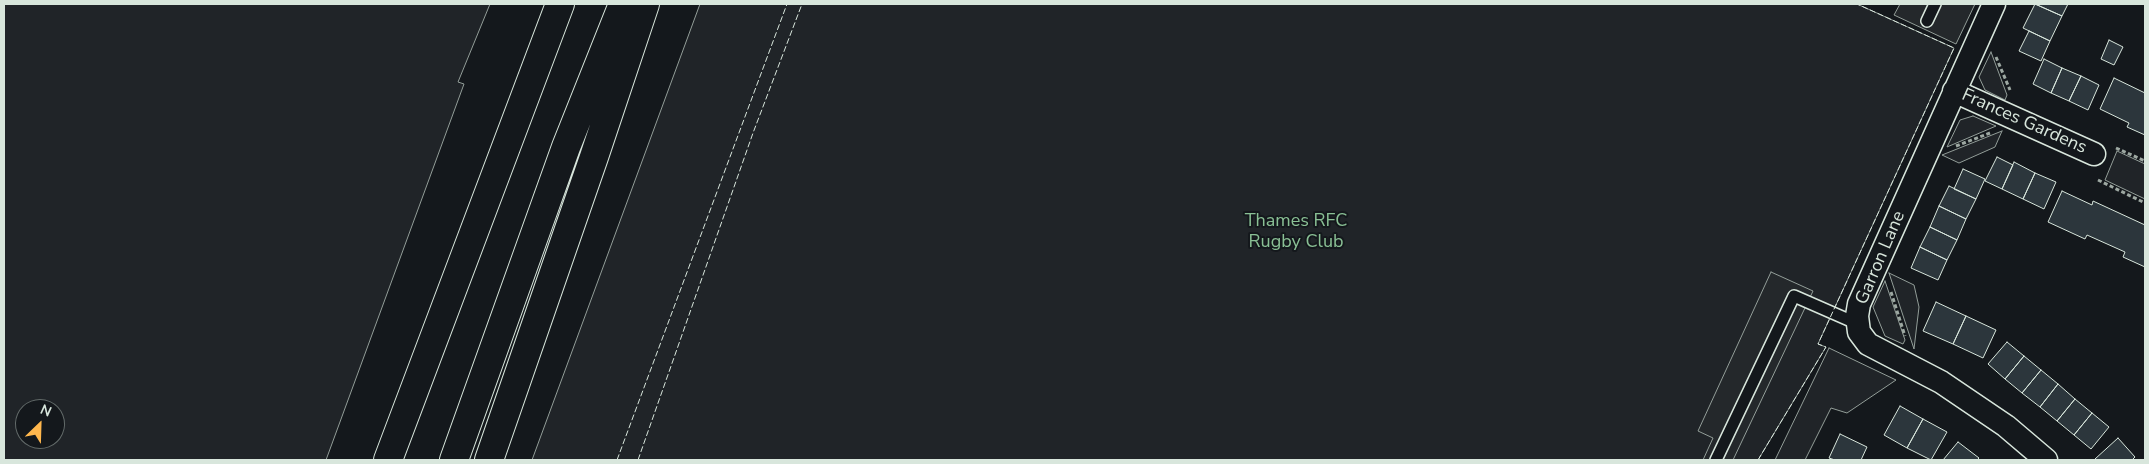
<!DOCTYPE html>
<html>
<head>
<meta charset="utf-8">
<style>
	body { margin:0 }
	#map { position:relative; width:2149px; height:464px; overflow:hidden; background:#14181c; font-family:"Nunito Sans",sans-serif }
	canvas { display:block }
	.frame { position:absolute; inset:0; border:5px solid #d8e6dc; pointer-events:none }
	.north { position:absolute; left:15px; top:399px; width:50px; height:50px; box-sizing:border-box; background:#14181c; border:1px solid #626a69; border-radius:50%; rotate:24deg; font-size:14px; font-weight:700; line-height:20px; text-align:center; color:#d8e6dc }
	.north::after { content:''; display:block; margin:auto; width:18px; height:22px; background:#ffb74d; clip-path:polygon(50% 0,100% 100%,50% 72%,0 100%) }
</style>
</head>
<body>
<div id="map">
<canvas width="2149" height="464"></canvas>
<div class="frame"></div>
<div class="north">N</div>
</div>
<script>
const g = document.querySelector('canvas').getContext('2d');
g.lineJoin = 'round';
function paint(path, color) {
  g.fillStyle = color;
  g.fill(path, 'evenodd');
}
function poly(rows) {
  const path = new Path2D();
  for (const r of rows) {
    path.moveTo(r[0], r[1]);
    for (let i = 2; i < r.length; i += 2) path.lineTo(r[i], r[i + 1]);
  }
  return path;
}
function strokePath(path, color, width, dash) {
  g.strokeStyle = color;
  g.lineWidth = width;
  g.lineCap = dash ? 'butt' : 'round';
  g.setLineDash(dash || []);
  g.stroke(path);
}
function drawText(font, color, halo, rows, align = 'center') {
  g.font = font + ' "Nunito Sans",sans-serif';
  g.lineWidth = 4;
  g.setLineDash([]);
  g.textBaseline = 'middle';
  g.strokeStyle = halo;
  g.fillStyle = color;
  for (const [text, x, y, turn = 0] of rows) {
    g.save();
    g.translate(x, y);
    g.rotate((+turn || 0) * Math.PI / 180);
    g.textAlign = isNaN(turn) ? turn : align;
    if (halo) g.strokeText(text, 0, 0);
    g.fillText(text, 0, 0);
    g.restore();
  }
}
const green = poly([
	[4,4,490,4,458,82,464,84,326,460,4,460,4,4],
	[25,409,55,409,55,439,25,439,25,409],
	[700,4,1857,4,1954,48,1818,344,1826,347,1758,460,532,460,700,4],
	[1991,52,2007,95,2005,100,1985,90,1979,77,1991,52],
	[1973,116,1996,126,1947,147,1960,120,1973,116],
	[2002,131,1995,147,1959,163,1942,155,2002,131],
	[2117,151,2145,164,2145,199,2105,180,2117,151],
	[1889,273,1914,285,1919,307,1914,349,1889,273],
	[1885,281,1905,340,1903,344,1885,336,1873,307,1885,281],
	[1829,348,1896,380,1847,413,1831,408,1805,460,1775,460,1829,348]
]);
paint(green, '#202428');
strokePath(green, '#939e99', 1);
const parking = poly([
	[1900,4,1975,4,1956,44,1894,15,1900,4],
	[1771,272,1813,291,1733,460,1703,460,1713,438,1698,431,1771,272]
]);
paint(parking, '#24282b');
strokePath(parking, '#939e99', 1);
const building = poly([
	[2035,4,2068,4,2062,16,2035,4],
	[2035,4,2062,16,2050,41,2023,28,2035,4],
	[2029,31,2050,41,2041,61,2019,51,2029,31],
	[2109,40,2123,47,2114,65,2101,59,2109,40],
	[2044,59,2062,68,2051,93,2033,84,2044,59],
	[2062,68,2081,76,2069,101,2051,93,2062,68],
	[2081,76,2099,85,2088,110,2069,101,2081,76],
	[2114,78,2145,93,2145,135,2127,127,2129,123,2100,109,2114,78],
	[1997,157,2013,165,2002,189,1985,181,1997,157],
	[2014,162,2035,173,2023,199,2002,189,2014,162],
	[1963,169,1985,179,1976,199,1954,189,1963,169],
	[2035,173,2056,182,2044,209,2023,199,2035,173],
	[1949,186,1976,199,1966,219,1939,206,1949,186],
	[2062,191,2092,205,2093,201,2145,225,2145,267,2123,257,2125,252,2087,235,2085,239,2048,222,2062,191],
	[1939,206,1966,219,1957,240,1930,227,1939,206],
	[1930,227,1957,240,1947,260,1920,247,1930,227],
	[1920,247,1947,260,1938,280,1911,268,1920,247],
	[1936,302,1966,316,1953,344,1923,331,1936,302],
	[1966,316,1996,330,1983,358,1953,344,1966,316],
	[2007,342,2024,356,2005,379,1988,364,2007,342],
	[2024,356,2041,370,2022,393,2005,379,2024,356],
	[2041,370,2058,384,2040,407,2022,393,2041,370],
	[2058,384,2075,399,2057,421,2040,407,2058,384],
	[2075,399,2092,413,2074,435,2057,421,2075,399],
	[1900,406,1923,419,1907,448,1884,435,1900,406],
	[2092,413,2109,427,2091,449,2074,435,2092,413],
	[1923,419,1947,432,1931,460,1907,448,1923,419],
	[1840,434,1867,447,1861,460,1835,460,1829,458,1840,434],
	[2118,438,2135,457,2132,460,2097,460,2095,459,2118,438],
	[1958,442,1979,458,1977,460,1943,460,1958,442]
]);
paint(building, '#2c363c');
strokePath(building, '#d8e6dc', 1);
const lane = poly([
	[1927,21,1935,4],
	[1716,460,1794,296,1858,324]
]);
const street = poly([
	[1994,4,1859,304,1857,316,1859,332,1868,344,1941,382,2006,426,2046,460],
	[1954,91,2094,154]
]);
const highway = poly([
	[388,460,560,4],
	[454,460,566,147,623,4],
	[489,460,594,157,645,4]
]);
strokePath(lane, '#d8e6dc', 14);
strokePath(street, '#d8e6dc', 25);
strokePath(highway, '#d8e6dc', 30);
strokePath(poly([
	[1996,57,2010,90],
	[1956,146,1990,133],
	[2116,148,2145,161],
	[2098,180,2145,203],
	[1891,292,1905,336]
]), '#9da8a2', 3, [4, 2.5]);
strokePath(lane, '#14181c', 11);
strokePath(street, '#14181c', 22);
strokePath(highway, '#14181c', 28);
strokePath(poly([
	[617,460,787,4],
	[638,460,753,133,802,4],
	[1758,460,1826,347,1818,344,1954,48,1857,4]
]), '#d8e6dc', 1, [6, 2.5]);
drawText('18px', '#d8e6dc', '#14181c', [
	["Frances Gardens",2024,122,24],
	["Garron Lane",1881,258,-67]
]);
drawText('18px', '#8ac095', '#14181c', [
	["Thames RFC",1296,222],
	["Rugby Club",1296,243]
]);
</script>
</body>
</html>
